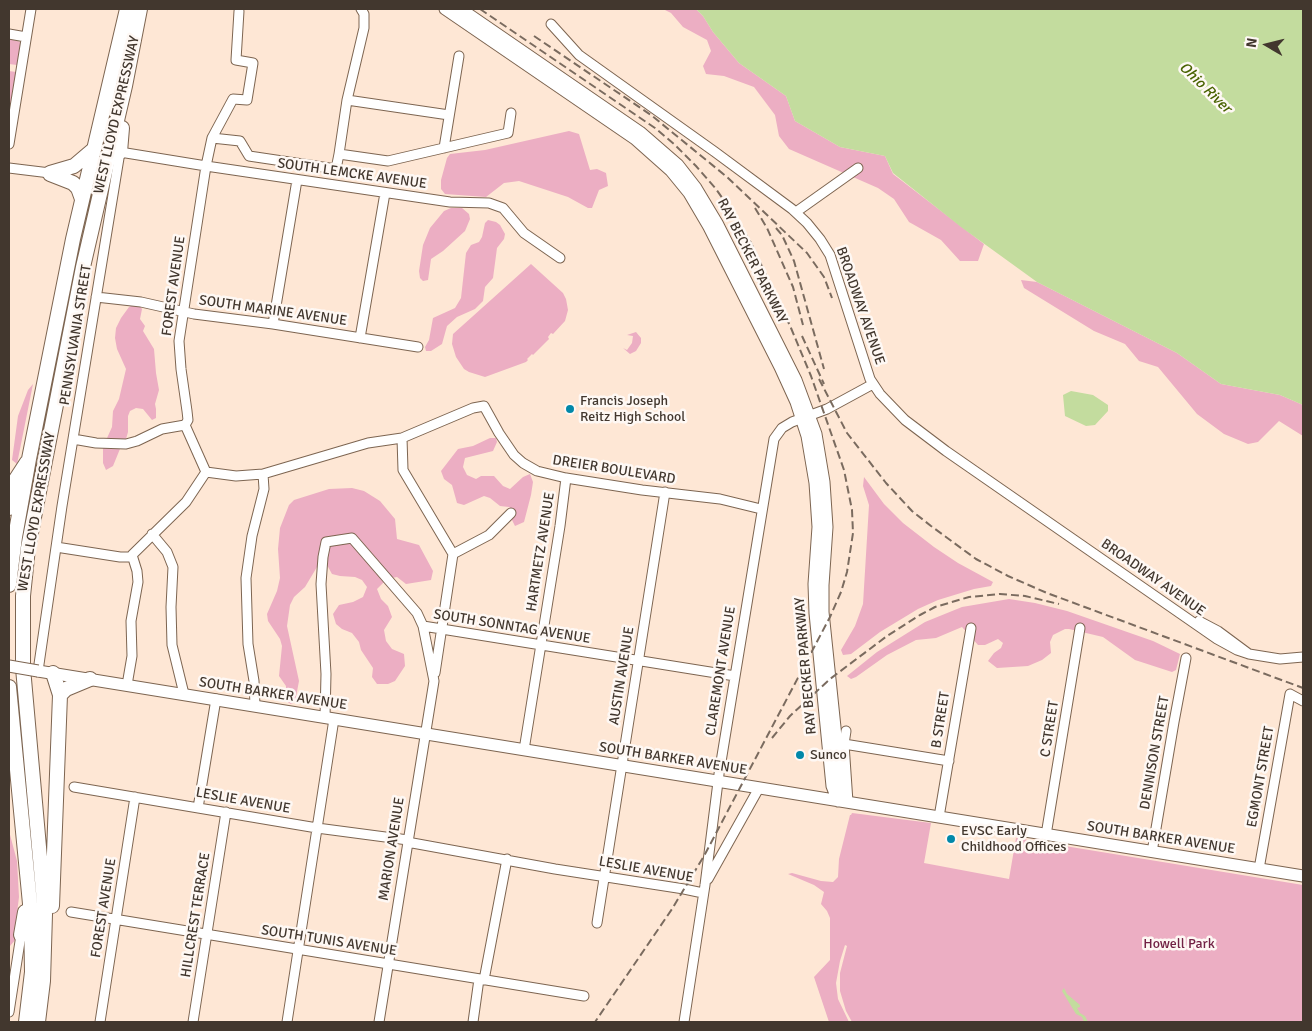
<!DOCTYPE html>
<html>
<head>
<meta charset="utf-8">
<style>
	body { margin:0 }
	#map { position:relative; width:1312px; height:1031px; overflow:hidden; background:#fee7d5; font-family:Signika,sans-serif }
	canvas { display:block }
	.frame { position:absolute; inset:0; border:10px solid #42372e; pointer-events:none }
	.north { position:absolute; left:1242px; top:20px; width:50px; height:50px; -webkit-text-stroke:4px #fef8f4; paint-order:stroke; rotate:278deg; font-size:14px; font-weight:700; line-height:20px; text-align:center; color:#42372e }
	.north::after { content:''; display:block; margin:auto; width:18px; height:22px; background:#42372e; clip-path:polygon(50% 0,100% 100%,50% 72%,0 100%) }
</style>
</head>
<body>
<div id="map">
<canvas width="1312" height="1031"></canvas>
<div class="frame"></div>
<div class="north">N</div>
</div>
<script>
const g = document.querySelector('canvas').getContext('2d');
g.lineJoin = 'round';
function paint(path, color) {
  g.fillStyle = color;
  g.fill(path, 'evenodd');
}
function poly(rows) {
  const path = new Path2D();
  for (const r of rows) {
    path.moveTo(r[0], r[1]);
    for (let i = 2; i < r.length; i += 2) path.lineTo(r[i], r[i + 1]);
  }
  return path;
}
function strokePath(path, color, width, dash) {
  g.strokeStyle = color;
  g.lineWidth = width;
  g.lineCap = dash ? 'butt' : 'round';
  g.setLineDash(dash || []);
  g.stroke(path);
}
function drawText(font, color, halo, rows, align = 'center') {
  g.font = font + ' Signika,sans-serif';
  g.lineWidth = 5;
  g.setLineDash([]);
  g.textBaseline = 'middle';
  g.strokeStyle = halo;
  g.fillStyle = color;
  for (const [text, x, y, turn = 0] of rows) {
    g.save();
    g.translate(x, y);
    g.rotate((+turn || 0) * Math.PI / 180);
    g.textAlign = isNaN(turn) ? turn : align;
    if (halo) g.strokeText(text, 0, 0);
    g.fillText(text, 0, 0);
    g.restore();
  }
}
paint(poly([
	[663,9,696,9,703,16,713,32,739,63,786,96,795,121,840,147,885,156,893,174,984,244,978,261,960,261,941,240,909,222,894,199,878,188,789,149,779,136,775,115,754,87,724,76,706,74,703,66,711,51,707,40,683,27,671,13],
	[9,39,21,42,17,65,9,64],
	[9,71,16,72,9,116],
	[569,131,579,134,590,170,597,169,606,173,608,186,599,190,592,208,588,208,568,197,519,181,504,183,486,197,445,194,441,189,441,180,447,158,450,154,485,150],
	[451,208,462,208,469,214,470,219,465,231,443,251,431,259,428,280,423,281,420,278,419,271,423,245,430,228,444,211],
	[488,220,496,222,500,225,505,234,504,239,497,248,493,278,485,287,483,301,475,309,457,317,447,326,442,344,431,351,426,351,425,347,429,340,433,318,455,308,461,298,466,253,471,245,479,242,482,237,485,223],
	[531,264,563,293,566,299,568,310,565,321,553,334,551,333,548,337,549,339,533,355,532,354,527,359,528,360,526,362,485,377,469,372,464,369,456,357,452,344,453,334],
	[1021,280,1037,282,1177,353,1221,384,1280,395,1303,405,1303,436,1279,421,1258,442,1248,444,1224,434,1197,414,1158,367,1139,361,1125,344,1094,331,1024,288],
	[135,304,140,306,142,309,140,319,145,326,143,331,154,349,156,373,159,390,155,404,156,409,156,418,152,420,143,409,136,408,130,411,128,416,128,432,126,439,122,444,113,466,106,470,103,463,103,447,112,427,113,411,119,399,126,369,117,349,115,338,116,328,121,318,129,307],
	[636,332,641,338,641,343,636,351,630,354,623,348,627,350,632,343,633,336,627,335],
	[33,384,17,464,12,460,18,416,28,390],
	[490,438,496,438,497,442,493,451,465,458,463,467,467,475,476,479,481,476,494,476,503,486,510,489,523,477,530,474,533,482,531,495,524,522,515,526,512,520,513,511,509,507,500,506,490,498,484,496,464,505,457,503,452,485,444,479,441,471,458,449,473,446],
	[864,477,884,504,903,523,934,547,958,563,993,582,991,586,974,589,938,600,918,609,880,632,851,654,843,655,841,650,855,626,863,604,869,505,863,486],
	[352,488,364,491,380,501,395,519,397,539,419,545,433,571,431,580,406,584,397,577,392,578,384,582,377,589,381,599,388,606,392,617,384,630,386,641,392,649,404,654,405,666,395,681,388,684,377,684,372,677,373,668,361,650,359,642,352,633,342,629,336,624,333,614,339,605,353,602,363,597,367,587,362,580,355,577,340,576,332,574,327,565,323,564,317,567,305,587,294,597,290,605,287,626,299,681,295,702,291,704,282,699,286,696,286,686,279,676,282,646,280,639,268,621,267,614,277,591,280,578,278,549,280,528,289,505,294,500,329,489],
	[1009,599,1035,603,1067,611,1153,641,1180,654,1176,670,1172,672,1135,660,1103,637,1069,629,1065,629,1053,635,1050,642,1051,653,1042,660,1028,666,997,668,988,661,994,653,1001,648,1003,643,998,639,985,645,978,645,962,627,936,638,916,640,887,655,856,677,851,679,847,676,877,652,925,622,962,607],
	[852,813,931,823,924,863,1009,879,1016,838,1303,885,1303,1022,852,1022,846,1011,840,991,840,973,847,946,845,945,840,961,836,983,838,999,849,1022,829,1022,814,977,830,960,830,918,827,911,821,904,824,892,814,885,788,874,792,873,821,881,833,882,838,877,839,859,850,815,851,815],
	[9,831,17,861,19,897,16,921,16,939,10,946]
]), '#ecaec3');
paint(poly([
	[696,9,1303,9,1303,405,1280,395,1221,384,1177,353,1037,282,961,227,893,173,885,156,840,147,795,121,786,96,739,63,713,32,703,16],
	[1071,391,1093,395,1108,405,1108,411,1095,425,1086,426,1065,416,1063,395],
	[1064,988,1067,994,1080,1005,1080,1007,1077,1008,1080,1013,1085,1016,1088,1022,1084,1022,1082,1017,1076,1014,1062,991]
]), '#c3dc9e');
const minor = poly([
	[551,24,579,55,715,152,792,209,807,223,820,239,830,255,870,379,880,394,905,420,946,451,1217,639,1237,650,1249,654],
	[9,34,26,37],
	[347,100,449,115],
	[212,138,233,99,247,100,253,63,236,60,239,11],
	[9,144,31,9],
	[444,148,459,56],
	[339,154,347,100,364,28,364,14,361,9],
	[9,168,50,173],
	[796,212,858,168],
	[96,297,141,302,194,314,273,324,418,347],
	[273,324,297,180],
	[360,338,385,193],
	[402,438,403,470,453,554,435,673],
	[73,439,96,443,126,444,137,441,162,429,185,425],
	[206,472,236,476,263,474,368,443,402,438,473,408,484,406,499,433,514,455,523,463,537,471,566,478,642,490,720,499,761,509],
	[152,534,167,552,173,567,171,607,172,645,184,694],
	[56,547,120,557,132,557],
	[453,554,489,535,511,513],
	[1199,621,1218,631,1249,654,1280,659,1303,657],
	[423,626,735,676],
	[38,671,62,506,120,152,206,166,450,202,489,203,503,208,524,233,560,258],
	[127,685,132,656,131,621,138,582,137,571,132,555,186,502,206,472,185,425,188,420,187,411,181,369,179,341,206,166,212,138,240,141,249,156,336,169,339,154,388,161,508,133,511,113],
	[255,706,254,681,248,644,246,578,252,536,264,489,263,474],
	[325,717,326,674,321,584,323,557,326,542,352,538,417,613,423,626,434,681,379,1022],
	[846,731,844,744,848,802],
	[844,744,949,761],
	[524,750,560,526,566,478],
	[74,787,317,828,408,840],
	[198,808,216,699],
	[939,817,971,628],
	[1046,835,1080,628],
	[407,842,555,869,684,889,703,893],
	[1152,852,1174,722,1186,658],
	[1259,869,1290,694,1303,701],
	[708,879,759,788],
	[71,912,584,996],
	[597,923,665,492],
	[484,980,507,859],
	[9,1012,21,935],
	[100,1022,135,797],
	[193,1022,226,812],
	[287,1022,334,719],
	[473,1022,479,979],
	[684,1022,705,885,719,774,774,439,782,428,792,422,827,409,873,384]
]);
const major = poly([
	[445,9,635,139,671,171,689,193,709,227,780,367,796,402,807,436,815,483,818,527,814,584,815,613,832,786,838,801],
	[461,9,640,132,678,165,696,188,717,223,796,380,816,434,824,482,827,527,823,585,823,612,841,785,838,801],
	[38,671,1303,876]
]);
const highway = poly([
	[120,152,122,128],
	[50,173,74,166,94,149],
	[50,174,73,183,78,188,82,199],
	[9,508,14,482,27,462],
	[9,585,15,537,29,459,73,239,127,9],
	[9,687,31,914,32,972,26,1022],
	[60,695,66,689,90,679],
	[52,906,60,695,53,673],
	[21,935,25,912],
	[38,1022,43,981,45,914,23,668,23,596,28,548,83,267,125,86,140,9]
]);
strokePath(minor, '#7d6551', 11);
strokePath(major, '#7d6551', 13);
strokePath(highway, '#7d6551', 16);
strokePath(minor, '#fff', 9);
strokePath(major, '#fff', 11);
strokePath(highway, '#fff', 14);
strokePath(poly([
	[480,9,655,128,674,144,696,166,716,189,732,212,750,241,791,328,811,376,844,470,852,510,853,533,847,572,841,592,830,617,704,856,672,909,595,1022],
	[534,36,651,115,727,177,807,253,824,277,832,298],
	[755,208,767,228,793,287,803,325],
	[776,228,782,235,794,261,824,369],
	[802,336,824,384],
	[819,379,847,433,886,483,912,511,931,526,976,559,1008,576,1047,593,1303,688],
	[772,738,790,716,830,679,887,636,920,615,935,607,969,597,1000,594,1025,596,1059,604]
]), '#7a6b5f', 2, [8, 4]);
const majorBridge = poly([
	[9,666,38,671]
]);
strokePath(majorBridge, '#7d6551', 13, []);
strokePath(majorBridge, '#fff', 11);
for (const [x, y, r, color] of [
	[570,409,5,"#0188a9"],
	[800,755,5,"#0188a9"],
	[951,839,5,"#0188a9"]
]) {
  const dot = new Path2D();
  dot.arc(x, y, r, 0, 2 * Math.PI);
  g.fillStyle = color;
  g.fill(dot);
  strokePath(dot, '#fef8f4', 2);
}
drawText('14px', '#42372e', '#fef8f4', [
	["WEST LLOYD EXPRESSWAY",117,115,-77],
	["SOUTH LEMCKE AVENUE",352,174,8],
	["RAY BECKER PARKWAY",752,261,63],
	["FOREST AVENUE",174,286,-82],
	["BROADWAY AVENUE",860,306,71],
	["SOUTH MARINE AVENUE",273,311,8],
	["PENNSYLVANIA STREET",76,335,-81],
	["DREIER BOULEVARD",614,470,9],
	["WEST LLOYD EXPRESSWAY",37,512,-80],
	["HARTMETZ AVENUE",541,552,-81],
	["BROADWAY AVENUE",1153,578,35],
	["SOUTH SONNTAG AVENUE",512,627,9],
	["RAY BECKER PARKWAY",806,666,-95],
	["CLAREMONT AVENUE",721,671,-81],
	["AUSTIN AVENUE",622,676,-81],
	["SOUTH BARKER AVENUE",273,694,9],
	["B STREET",941,720,-81],
	["C STREET",1050,729,-81],
	["DENNISON STREET",1155,753,-80],
	["SOUTH BARKER AVENUE",673,759,9],
	["EGMONT STREET",1261,777,-80],
	["LESLIE AVENUE",243,801,10],
	["SOUTH BARKER AVENUE",1161,838,9],
	["MARION AVENUE",392,849,-81],
	["LESLIE AVENUE",646,870,10],
	["FOREST AVENUE",104,908,-81],
	["HILLCREST TERRACE",196,915,-81],
	["SOUTH TUNIS AVENUE",329,941,9]
]);
drawText('14px', '#42372e', '#fef8f4', [
	["Francis Joseph",580,401],
	["Reitz High School",580,417],
	["Sunco",810,755],
	["EVSC Early",961,831],
	["Childhood Offices",961,847]
], 'left');
drawText('14px', '#722245', '#fef8f4', [
	["Howell Park",1179,944]
]);
drawText('italic 15px', '#486200', '#fef8f4', [
	["Ohio River",1205,88,44]
]);
</script>
</body>
</html>
